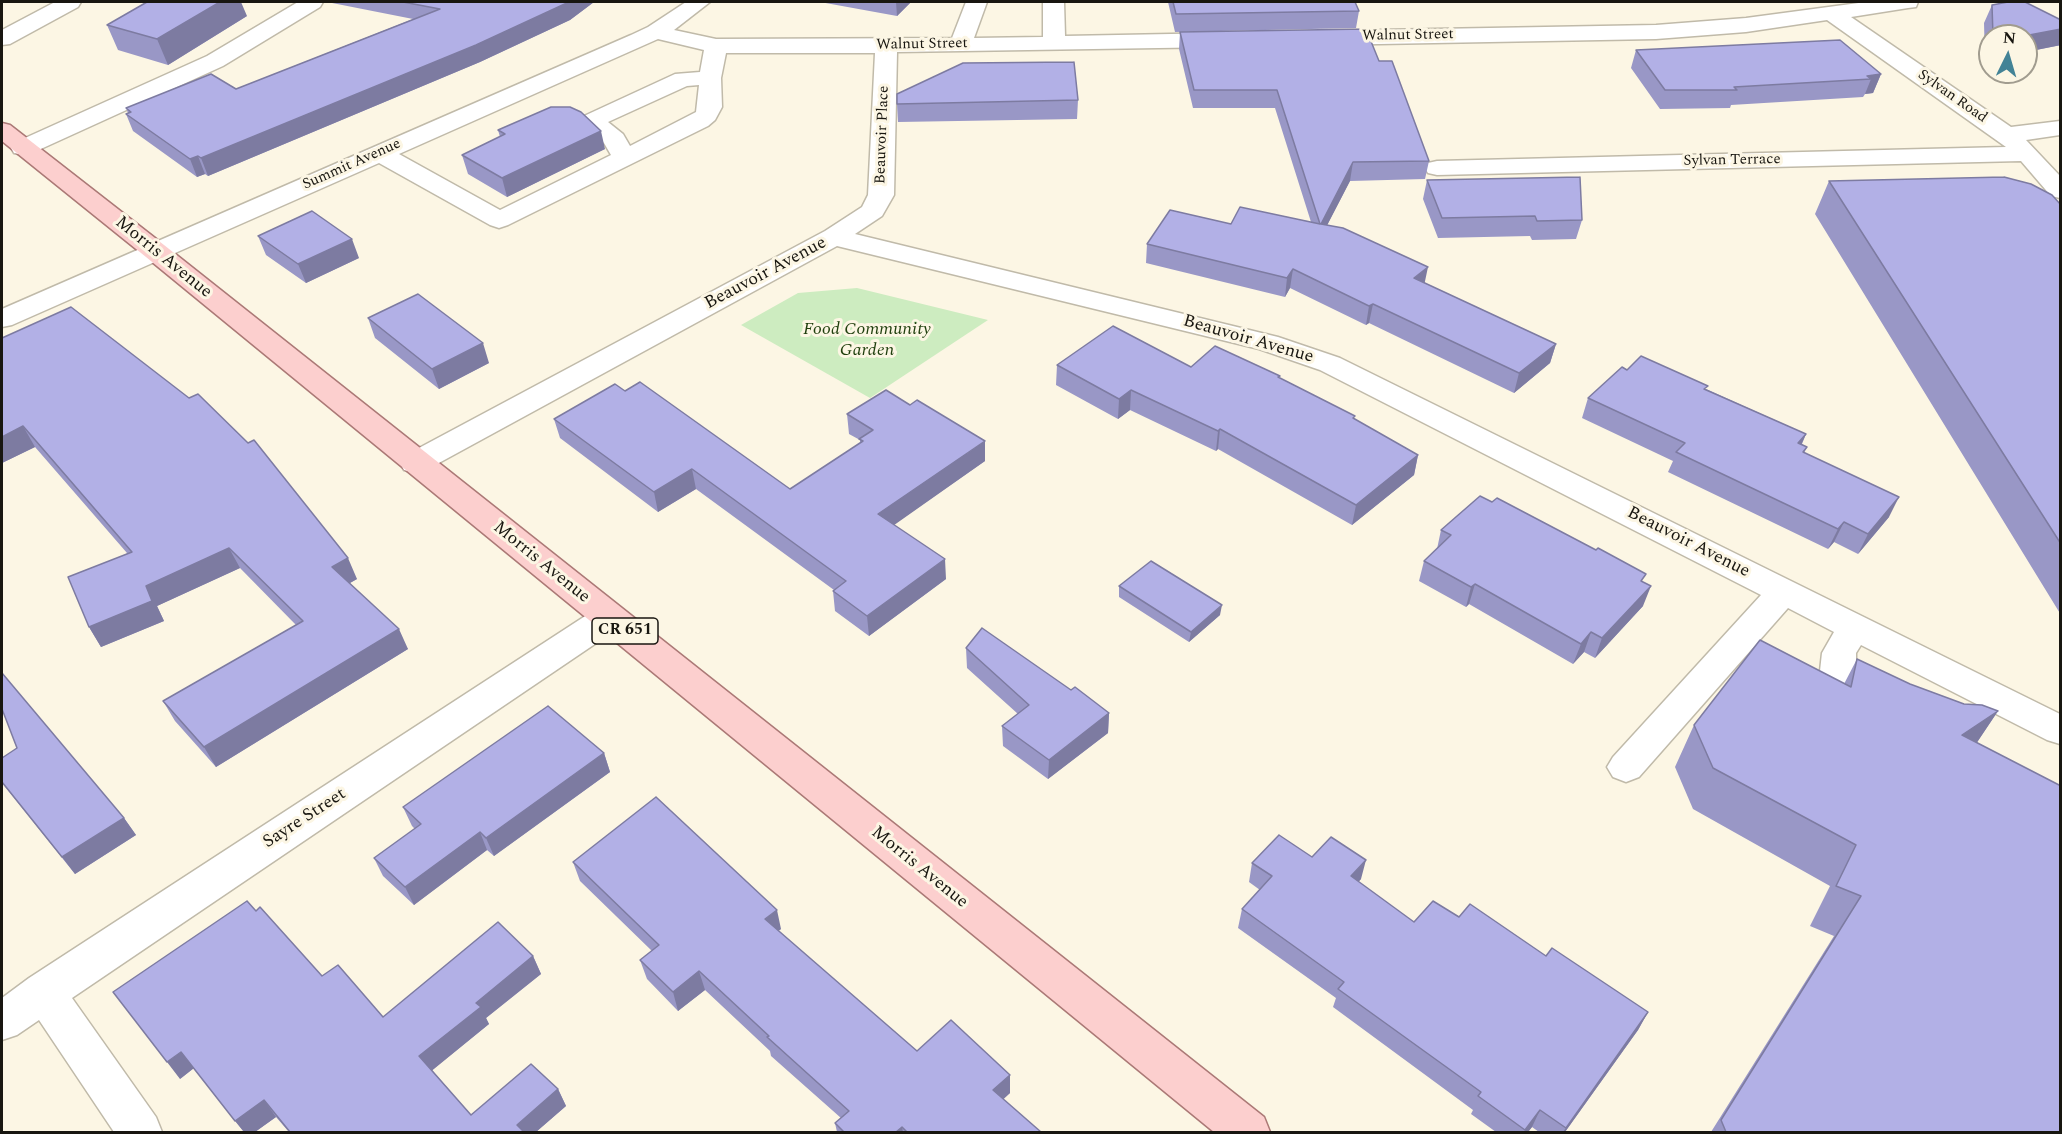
<!DOCTYPE html>
<html>
<head>
<meta charset="utf-8">
<style>
	body { margin:0 }
	#map { position:relative; width:2062px; height:1134px; overflow:hidden; background:#fcf6e4; font-family:Spectral,serif }
	canvas { display:block }
	.frame { position:absolute; inset:0; border:3px solid #181610; pointer-events:none }
	.north { position:absolute; left:1978px; top:24px; width:60px; height:60px; box-sizing:border-box; background:#fcf6e4; border:2px solid #a19c8f; border-radius:50%; rotate:5deg; font-size:16px; font-weight:700; line-height:24px; text-align:center; color:#181610 }
	.north::after { content:''; display:block; margin:auto; width:21px; height:27px; background:#438396; clip-path:polygon(50% 0,100% 100%,50% 72%,0 100%) }
</style>
</head>
<body>
<div id="map">
<canvas width="2062" height="1134"></canvas>
<div class="frame"></div>
<div class="north">N</div>
</div>
<script>
const g = document.querySelector('canvas').getContext('2d');
g.lineJoin = 'round';
function paint(path, color) {
  g.fillStyle = color;
  g.fill(path, 'evenodd');
}
function poly(rows) {
  const path = new Path2D();
  for (const r of rows) {
    path.moveTo(r[0], r[1]);
    for (let i = 2; i < r.length; i += 2) path.lineTo(r[i], r[i + 1]);
  }
  return path;
}
function strokePath(path, color, width, dash) {
  g.strokeStyle = color;
  g.lineWidth = width;
  g.lineCap = dash ? 'butt' : 'round';
  g.setLineDash(dash || []);
  g.stroke(path);
}
function drawText(font, color, halo, rows, align = 'center') {
  g.font = font + ' Spectral,serif';
  g.lineWidth = 6;
  g.setLineDash([]);
  g.textBaseline = 'middle';
  g.strokeStyle = halo;
  g.fillStyle = color;
  for (const [text, x, y, turn = 0] of rows) {
    g.save();
    g.translate(x, y);
    g.rotate((+turn || 0) * Math.PI / 180);
    g.textAlign = isNaN(turn) ? turn : align;
    if (halo) g.strokeText(text, 0, 0);
    g.fillText(text, 0, 0);
    g.restore();
  }
}
paint(poly([
	[857,288,988,320,870,398,741,325,798,293]
]), '#cdecc0');
const minor = poly([
	[55,2,81,2,78,7,10,44,2,45,2,30,55,2],
	[298,2,323,2,320,7,223,66,32,153,23,155,14,153,11,148,14,143,207,56,298,2],
	[686,2,710,2,674,30,716,39,952,38,966,2,987,2,974,38,1043,37,1043,2,1064,2,1065,36,1224,33,1232,35,1235,40,1232,45,1224,47,897,52,894,195,882,216,855,234,1278,337,1340,358,2060,714,2060,744,2047,740,1861,645,1856,653,1856,669,1861,676,1896,695,1901,705,1896,715,1883,719,1870,715,1835,696,1820,671,1822,653,1834,632,1788,608,1639,777,1626,782,1613,777,1607,767,1613,757,1761,595,1320,370,1259,349,837,246,426,470,415,473,404,470,400,463,404,456,825,231,862,207,868,195,875,53,726,53,721,78,722,107,715,120,708,126,508,225,499,228,490,225,379,163,12,325,2,327,2,309,631,35,648,27,686,2],
	[658,39,704,50,700,72,675,74,584,116,580,121,584,126,604,143,611,155,500,210,399,154,658,39],
	[699,85,696,112,630,146,623,134,608,122,687,86,699,85],
	[1866,2,1918,2,1916,7,1908,8,1851,17,2011,127,2060,121,2060,135,2026,140,2060,176,2060,198,2051,196,2021,161,1437,175,1428,173,1425,168,1428,163,1437,161,2006,147,1827,20,1746,32,1656,39,1323,45,1315,43,1312,38,1315,33,1323,31,1656,25,1746,18,1866,2],
	[608,606,620,609,625,618,620,627,72,998,156,1117,162,1132,114,1132,39,1020,17,1035,2,1040,2,998,29,978,596,609,608,606]
]);
const major = poly([
	[2,123,10,125,164,245,1264,1117,1270,1132,1214,1132,146,257,2,141,2,123]
]);
strokePath(minor, '#c0baa9', 3);
strokePath(major, '#ab7976', 3);
paint(minor, '#fff');
paint(major, '#fccfce');
paint(poly([
	[327,2,594,2,570,20,480,62,208,176,205,174,197,177,133,131,126,114,128,113,126,108,236,89,413,19],
	[820,2,911,2,897,16],
	[1168,2,1355,2,1359,11,1356,28,1175,32],
	[1992,5,2061,20,2061,45,2026,52,2026,36,1990,36,1990,59,1985,60,1984,23],
	[247,16,168,65,118,50,107,25],
	[1180,32,1379,61,1429,161,1425,179,1350,181,1327,225,1425,283,1556,344,1550,363,1514,393,1369,323,1366,325,1290,288,1285,297,1146,263,1147,244,1231,224,1311,222,1275,108,1193,108,1179,49],
	[1636,50,1881,74,1873,93,1865,94,1863,97,1731,105,1730,108,1660,109,1631,68],
	[1078,100,1077,119,898,122,897,104],
	[498,130,605,149,507,197,468,174,462,155,500,137],
	[1427,180,1582,220,1576,239,1532,240,1530,236,1438,238,1423,199],
	[1829,181,2061,205,2061,615,1815,214],
	[258,236,359,258,306,283,266,255],
	[368,318,489,363,439,389,375,338],
	[2,338,357,579,350,583,408,649,216,767,175,721,163,701,296,625,240,568,157,606,164,621,101,647,89,627,127,553,35,447,2,463],
	[1057,365,1191,367,1279,378,1418,455,1414,475,1352,525,1218,449,1216,451,1130,410,1118,419,1056,385],
	[1627,370,1706,389,1806,434,1802,444,1807,447,1804,453,1889,517,1858,554,1834,542,1828,549,1668,472,1673,461,1582,418,1588,398],
	[847,414,985,461,893,525,946,579,869,636,835,611,833,591,834,590,696,489,658,512,560,438,554,419,790,489,860,444,860,440,849,434],
	[1441,530,1643,582,1643,606,1595,658,1584,652,1573,664,1469,604,1466,607,1419,581,1424,561,1437,549],
	[1119,586,1220,615,1189,642,1119,597],
	[966,648,1071,690,1109,713,1108,733,1048,779,1003,746,1002,726,1018,714,967,668],
	[1857,659,1910,684,1964,704,1998,711,1977,742,2061,1132,1711,1132,1834,936,1810,926,1830,886,1693,809,1675,767,1694,725,1844,684],
	[604,753,610,772,494,856,487,850,414,905,383,876,374,858,415,829,412,826,403,807],
	[2,758,124,818,136,835,75,874,2,783],
	[1312,857,1361,879,1358,882,1414,922,1459,917,1546,956,1648,1012,1638,1030,1565,1132,1539,1132,1532,1127,1528,1132,1496,1132,1471,1114,1473,1110,1333,1007,1336,998,1238,928,1242,909,1260,890,1249,882,1252,863],
	[573,862,781,929,778,931,917,1051,1010,1075,1010,1093,1003,1099,1041,1132,837,1132,835,1123,841,1118,771,1056,770,1051,705,990,678,1011,647,979,640,960,652,951,580,881],
	[256,911,322,976,383,1017,533,956,541,974,486,1018,489,1024,432,1070,471,1115,558,1089,566,1106,536,1132,289,1132,276,1117,255,1132,244,1132,194,1068,180,1079]
]), '#9997c6');
paint(poly([
	[220,2,241,2,247,16,168,65,157,39],
	[569,2,594,2,570,20,480,62,208,176,201,158],
	[896,2,911,2,897,16],
	[2061,29,2061,45,2026,52,2026,36],
	[1990,50,1990,59,1985,60],
	[1881,74,1873,93,1865,94,1871,79,1867,76],
	[601,131,605,149,507,197,502,178],
	[198,156,205,174,197,177,190,159],
	[1353,162,1350,181,1318,243,1321,224],
	[352,239,359,258,306,283,298,264],
	[1428,267,1424,286,1414,278],
	[1293,269,1290,288,1285,297,1287,278],
	[1373,304,1369,323,1366,325,1369,306],
	[483,343,489,363,439,389,432,369],
	[1556,344,1550,363,1514,393,1519,373],
	[1131,390,1130,410,1118,419,1119,399],
	[23,426,35,447,2,463,2,437],
	[1220,429,1218,449,1216,451,1218,431],
	[1806,434,1797,454,1798,443],
	[985,441,985,461,880,535,878,514],
	[1418,455,1414,475,1352,525,1356,505],
	[692,469,696,489,658,512,654,492],
	[1899,497,1889,517,1858,554,1868,534],
	[1844,522,1834,542,1828,549,1838,529],
	[229,548,240,568,157,606,164,621,101,647,89,627,146,586],
	[348,558,357,579,341,588,332,567],
	[945,559,946,579,869,636,867,616],
	[1475,584,1469,604,1466,607,1471,587],
	[1651,586,1643,606,1595,658,1602,638],
	[1222,605,1220,615,1189,642,1191,632],
	[399,629,408,649,216,767,204,747],
	[1591,632,1584,652,1573,664,1581,644],
	[1998,711,1970,753,1962,735],
	[1109,713,1108,733,1048,779,1049,760],
	[604,753,610,772,494,856,486,838],
	[124,818,136,835,75,874,62,857],
	[480,832,487,850,414,905,405,887],
	[1366,860,1361,879,1346,896,1351,876],
	[777,910,781,929,769,938,765,919],
	[533,956,541,974,486,1018,489,1024,429,1073,419,1056,476,1003],
	[699,971,705,990,678,1011,673,992],
	[1648,1012,1638,1030,1565,1132,1563,1132],
	[181,1052,194,1068,180,1079,167,1062],
	[1010,1075,1010,1093,994,1108,993,1090],
	[558,1089,566,1106,536,1132,521,1132,517,1125],
	[264,1100,276,1117,255,1132,244,1132,235,1121],
	[1540,1110,1532,1127,1528,1132,1524,1132],
	[902,1127,903,1132,896,1132]
]), '#7d7ba1');
const building = poly([
	[147,2,220,2,157,39,107,25,147,2],
	[403,2,569,2,476,45,201,158,198,156,190,159,126,114,131,112,126,108,211,74,236,89,440,9,403,2],
	[1173,2,1355,2,1359,11,1176,14,1173,2],
	[2008,2,2025,2,2061,20,2061,29,2024,36,1993,36,1992,5,2008,2],
	[1366,29,1379,61,1392,61,1429,161,1353,162,1321,224,1343,228,1428,267,1414,278,1556,344,1519,373,1373,304,1369,306,1293,269,1287,278,1147,244,1170,210,1231,224,1240,207,1320,224,1277,90,1194,90,1180,32,1366,29],
	[1840,40,1881,74,1867,76,1871,79,1734,87,1737,90,1665,90,1636,50,1840,40],
	[1074,62,1078,100,897,104,897,94,963,63,1074,62],
	[551,107,570,107,581,112,601,131,502,178,462,155,505,134,498,130,551,107],
	[1580,177,1582,220,1537,221,1535,216,1442,218,1427,180,1580,177],
	[2004,177,2031,184,2052,195,2061,205,2061,544,1829,181,2004,177],
	[312,211,352,239,298,264,258,236,312,211],
	[418,294,483,343,432,369,368,318,418,294],
	[71,307,189,398,198,394,248,443,254,440,348,558,332,567,399,629,204,747,163,701,303,621,229,548,146,586,152,601,89,627,68,577,132,552,23,426,2,437,2,338,71,307],
	[1113,326,1191,367,1215,346,1280,376,1278,377,1355,416,1353,418,1418,455,1356,505,1220,429,1218,431,1131,390,1119,399,1057,365,1113,326],
	[1641,356,1708,386,1704,389,1806,434,1798,443,1807,447,1803,452,1899,497,1868,534,1844,522,1838,529,1676,452,1685,443,1588,398,1622,367,1627,370,1641,356],
	[640,382,790,489,863,441,859,439,873,430,847,414,886,390,910,405,917,400,985,441,878,514,945,559,867,616,833,591,846,581,692,469,654,492,554,419,615,384,625,391,640,382],
	[1480,496,1492,502,1497,498,1596,550,1598,548,1646,574,1641,581,1651,586,1602,638,1591,632,1581,644,1475,584,1471,587,1424,561,1451,535,1441,530,1480,496],
	[1151,561,1222,605,1191,632,1119,586,1151,561],
	[982,628,1071,690,1075,687,1109,713,1049,760,1002,726,1029,705,966,648,982,628],
	[1760,640,1851,687,1857,659,1910,684,1964,704,1982,705,1998,711,1962,735,2061,786,2061,1132,1726,1132,1721,1120,1861,896,1836,886,1856,845,1713,768,1694,725,1760,640],
	[2,673,124,818,62,857,2,782,2,758,17,748,2,709,2,673],
	[548,706,604,753,486,838,480,832,405,887,374,858,421,824,403,807,548,706],
	[656,797,777,910,765,919,917,1051,951,1020,1010,1075,993,1090,1041,1132,907,1132,902,1127,896,1132,844,1132,835,1123,849,1111,767,1037,769,1036,699,971,673,992,640,960,659,945,573,862,656,797],
	[1279,835,1312,857,1331,837,1366,860,1351,876,1414,922,1433,901,1459,917,1470,904,1546,956,1552,948,1648,1012,1566,1128,1540,1110,1525,1130,1478,1096,1481,1092,1338,989,1344,982,1242,909,1272,876,1252,863,1279,835],
	[247,901,256,911,260,907,322,976,338,965,383,1017,498,922,533,956,476,1003,481,1007,419,1056,471,1115,531,1064,558,1089,517,1125,524,1132,290,1132,264,1100,235,1121,181,1052,167,1062,113,992,247,901]
]);
paint(building, '#b2b0e6');
strokePath(building, '#7d7ba1', 1.5);
drawText('15px', '#181610', '#fcf6e4', [
	["Walnut Street",1408,36,-1],
	["Walnut Street",922,45,-1],
	["Sylvan Road",1952,97,35],
	["Beauvoir Place",883,135,-88],
	["Sylvan Terrace",1732,161,-1],
	["Summit Avenue",352,165,-24]
]);
for (const [x, y, w] of [
	[625,631,66]
]) {
  const box = new Path2D();
  box.roundRect(x - w / 2, y - 13, w, 26, 4.5);
  g.fillStyle = '#fcf6e4';
  g.fill(box);
  strokePath(box, '#181610', 1.5);
}
drawText('bold 16px', '#181610', null, [
	["CR 651",625,631]
]);
drawText('18px', '#181610', '#fcf6e4', [
	["Morris Avenue",163,258,39],
	["Beauvoir Avenue",766,274,-28],
	["Beauvoir Avenue",1248,340,16],
	["Beauvoir Avenue",1688,543,27],
	["Morris Avenue",541,563,39],
	["Sayre Street",305,819,-33],
	["Morris Avenue",919,868,39]
]);
drawText('italic 18px', '#1f3f0d', '#fcf6e4', [
	["Food Community",867,330],
	["Garden",867,351]
]);
</script>
</body>
</html>
